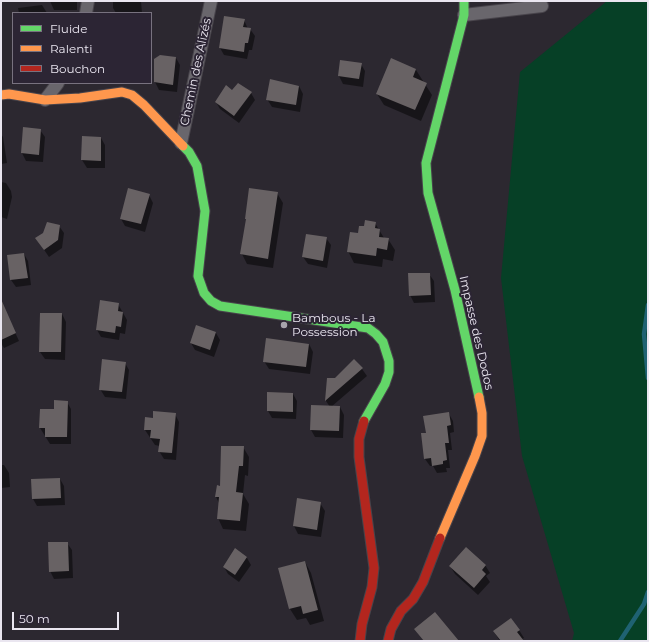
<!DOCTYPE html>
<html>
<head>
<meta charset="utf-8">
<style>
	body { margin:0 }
	#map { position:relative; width:649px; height:642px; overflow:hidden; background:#2c2830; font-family:Montserrat,sans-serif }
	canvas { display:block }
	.frame { position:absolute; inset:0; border:2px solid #eae6f0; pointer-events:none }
	.legend { position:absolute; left:12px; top:12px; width:140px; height:72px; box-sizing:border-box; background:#2c2534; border:1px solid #78727f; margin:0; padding:5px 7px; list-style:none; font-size:12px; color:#eae6f0 }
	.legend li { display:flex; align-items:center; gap:8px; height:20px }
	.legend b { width:20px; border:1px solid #78727f }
	.scale { position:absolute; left:12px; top:612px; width:107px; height:18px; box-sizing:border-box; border:2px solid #eae6f0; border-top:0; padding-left:5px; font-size:12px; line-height:14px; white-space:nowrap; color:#eae6f0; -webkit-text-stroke:3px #2c2534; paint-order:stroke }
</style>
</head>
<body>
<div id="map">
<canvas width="649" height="642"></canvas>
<div class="frame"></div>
<ul class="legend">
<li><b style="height:5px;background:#63d668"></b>Fluide</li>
<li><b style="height:5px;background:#ff974d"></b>Ralenti</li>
<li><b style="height:5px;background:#b3261e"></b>Bouchon</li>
</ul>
<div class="scale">50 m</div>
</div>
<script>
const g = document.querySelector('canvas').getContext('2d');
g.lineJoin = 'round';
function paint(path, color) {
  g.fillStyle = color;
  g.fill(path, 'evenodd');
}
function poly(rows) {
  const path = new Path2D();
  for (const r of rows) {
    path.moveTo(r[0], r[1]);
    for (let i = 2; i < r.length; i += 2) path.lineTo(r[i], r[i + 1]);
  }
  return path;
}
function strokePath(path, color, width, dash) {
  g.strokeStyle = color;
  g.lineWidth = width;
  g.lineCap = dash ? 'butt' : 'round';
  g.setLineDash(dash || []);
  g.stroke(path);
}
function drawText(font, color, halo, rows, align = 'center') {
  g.font = font + ' Montserrat,sans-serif';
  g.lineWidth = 4;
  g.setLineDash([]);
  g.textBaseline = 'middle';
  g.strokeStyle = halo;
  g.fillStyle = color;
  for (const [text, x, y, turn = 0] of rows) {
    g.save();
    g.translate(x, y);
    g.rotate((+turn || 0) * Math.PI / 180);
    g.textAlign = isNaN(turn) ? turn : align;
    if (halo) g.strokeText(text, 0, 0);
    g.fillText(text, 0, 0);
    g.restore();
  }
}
paint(poly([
	[607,1,648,1,648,641,572,641,574,633,522,456,501,278,520,72]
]), '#064026');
paint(poly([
	[50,1,77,1,77,10,54,10],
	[113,1,141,1,142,13,116,13,113,8],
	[42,5,47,13,19,13,18,8],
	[244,20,248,29,250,29,255,36,252,50,249,50,247,59,224,55,220,48],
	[176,58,180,65,177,92,159,90,155,82,155,60],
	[361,64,365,71,363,87,343,84,339,76],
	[416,70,432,95,421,121,384,105,377,94],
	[299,86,303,94,300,112,272,107,267,99],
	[251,93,255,100,239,123,220,109,216,102],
	[24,128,40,130,45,137,43,162,26,161,22,153],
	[1,134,3,137,7,163,1,164],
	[82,137,101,138,105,145,105,168,87,168,82,160],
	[1,182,6,183,11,191,12,197,7,219,1,217],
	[277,193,283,203,273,268,247,264,242,254,247,221,246,219],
	[149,195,153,203,145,232,125,226,121,219],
	[375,223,384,238,388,239,395,250,393,261,383,259,382,267,354,263,348,251,365,228],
	[59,226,64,233,62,248,49,257,36,238],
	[326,238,331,245,327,268,308,264,303,257],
	[24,254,28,261,31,285,16,287,11,280,8,256],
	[429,274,434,281,435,302,414,303,410,295],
	[118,304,127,320,125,334,120,333,119,340,101,337,97,330],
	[3,306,19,341,4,348,1,343,1,307],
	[62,314,66,322,65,360,45,359,40,352],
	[197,326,216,333,220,340,214,357,195,350,191,343],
	[309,344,313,352,310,374,269,369,264,361],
	[354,360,362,369,367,376,331,407,340,407,344,415,343,438,315,437,311,430,330,407,326,401,328,379,335,379],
	[125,363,129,370,126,399,105,397,100,389],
	[293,394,297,401,296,419,272,418,268,411],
	[67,402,71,409,71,444,50,444,40,428,55,410],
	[175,414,179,422,176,460,164,459,159,451,160,446,155,445,145,430,153,419],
	[449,414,453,421,454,432,450,433,452,450,448,450,450,468,446,468,447,472,437,473,433,466,430,466,425,459,427,434],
	[243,447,249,457,248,476,245,475,243,494,249,504,246,531,223,529,218,518,219,503,216,497],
	[1,465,4,465,9,473,10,487,1,488],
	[60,479,64,486,65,505,37,506,33,499],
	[297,500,320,503,325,511,321,537,298,534,294,526],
	[67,543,72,550,73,578,54,579,50,571],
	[236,550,247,558,251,565,239,582,228,574,224,567],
	[305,562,311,573,324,621,310,625,306,618,297,620,290,609,279,568],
	[485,565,490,573,486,576,490,582,478,595,455,574,450,566],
	[519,630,524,638,522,639,523,641,500,641,494,632]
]), '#0007');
strokePath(poly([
	[648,305,644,334,648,378],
	[620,641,644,604,648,592]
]), '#1f6272', 4.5);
paint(poly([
	[224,16,245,19,243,27,251,28,248,43,245,43,244,52,219,48],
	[160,55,176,57,173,85,154,82,154,59],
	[391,58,416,69,413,77,427,83,415,110,376,94],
	[340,60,362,63,359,79,338,76],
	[270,79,299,86,296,105,266,100],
	[238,83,252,92,234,116,215,102,226,85,232,90],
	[23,127,41,129,39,155,21,153],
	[82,136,101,137,101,161,81,160],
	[128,188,150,194,141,224,120,219],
	[249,188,278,192,268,259,240,254,246,219,245,219],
	[365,220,376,222,375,228,380,229,379,237,389,238,387,250,377,248,376,256,347,252,350,232,358,233,359,226,364,226],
	[47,222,60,225,58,240,44,250,35,238,43,233],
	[306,234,327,237,323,261,302,257],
	[24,253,28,278,10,280,7,255],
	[408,273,430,273,431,295,409,296],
	[1,299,16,333,1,340],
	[100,300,119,303,118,311,123,312,121,327,116,326,115,333,96,330],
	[40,313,62,313,61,352,39,352],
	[196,325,216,332,210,350,190,343],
	[266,338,309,344,306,367,263,362],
	[102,359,126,362,122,392,99,390],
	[354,359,363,368,325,401,327,378,335,378],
	[267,392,293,393,293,412,267,411],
	[54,400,68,401,67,437,45,437,45,428,39,428,40,409,54,409],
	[311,405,340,406,339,431,310,430],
	[153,411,176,413,172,453,158,452,160,439,150,438,151,430,144,430,145,417,153,418],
	[449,412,451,425,447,426,449,443,445,443,447,460,443,461,443,464,432,466,431,458,424,459,421,433,426,433,423,416],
	[221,446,244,446,243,466,239,466,236,492,243,493,240,521,217,519,219,497,215,497,217,485,220,486],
	[60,478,61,498,32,499,31,479],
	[297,498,321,502,317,530,293,526],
	[48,542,68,542,69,571,49,572],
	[466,547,486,565,482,570,486,574,474,588,449,566],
	[235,548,247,557,235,575,223,567],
	[305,561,318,610,303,614,301,606,289,609,278,568],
	[435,612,459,641,424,641,414,629],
	[511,618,520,630,517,632,524,641,501,641,493,631]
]), '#686264');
const street = poly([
	[86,13,88,1],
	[464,15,542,6],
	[45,100,58,83],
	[181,143,211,1]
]);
const fast = poly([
	[464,1,464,15,426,163,428,193,455,290,479,397],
	[183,146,189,152,197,166,205,211,198,276,204,293,211,301,220,306,368,328,376,334,383,342,389,361,389,372,385,384,364,421]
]);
const slow = poly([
	[1,95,9,94,45,100,80,98,122,92,132,95,144,105,183,146],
	[440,538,475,456,482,436,482,413,479,397]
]);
const jam = poly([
	[360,641,362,624,372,587,374,568,359,457,359,439,364,421],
	[388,641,391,629,401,611,413,599,423,582,440,538]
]);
strokePath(street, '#48444b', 14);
strokePath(fast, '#48444b', 11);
strokePath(slow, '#48444b', 11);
strokePath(jam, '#48444b', 11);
strokePath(street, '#69666c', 12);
strokePath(fast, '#63d668', 9);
strokePath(slow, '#ff974d', 9);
strokePath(jam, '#b3261e', 9);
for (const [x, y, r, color] of [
	[284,325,4,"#a8a4ad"]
]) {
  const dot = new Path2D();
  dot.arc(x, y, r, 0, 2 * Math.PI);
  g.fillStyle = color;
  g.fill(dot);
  strokePath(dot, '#2c2534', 1.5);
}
drawText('12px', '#eae6f0', '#2c2534', [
	["Chemin des Alizés",196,72,-78],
	["Impasse des Dodos",476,333,77]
]);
drawText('12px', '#eae6f0', '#2c2534', [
	["Bambous - La",292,318],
	["Possession",292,332]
], 'left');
</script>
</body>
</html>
